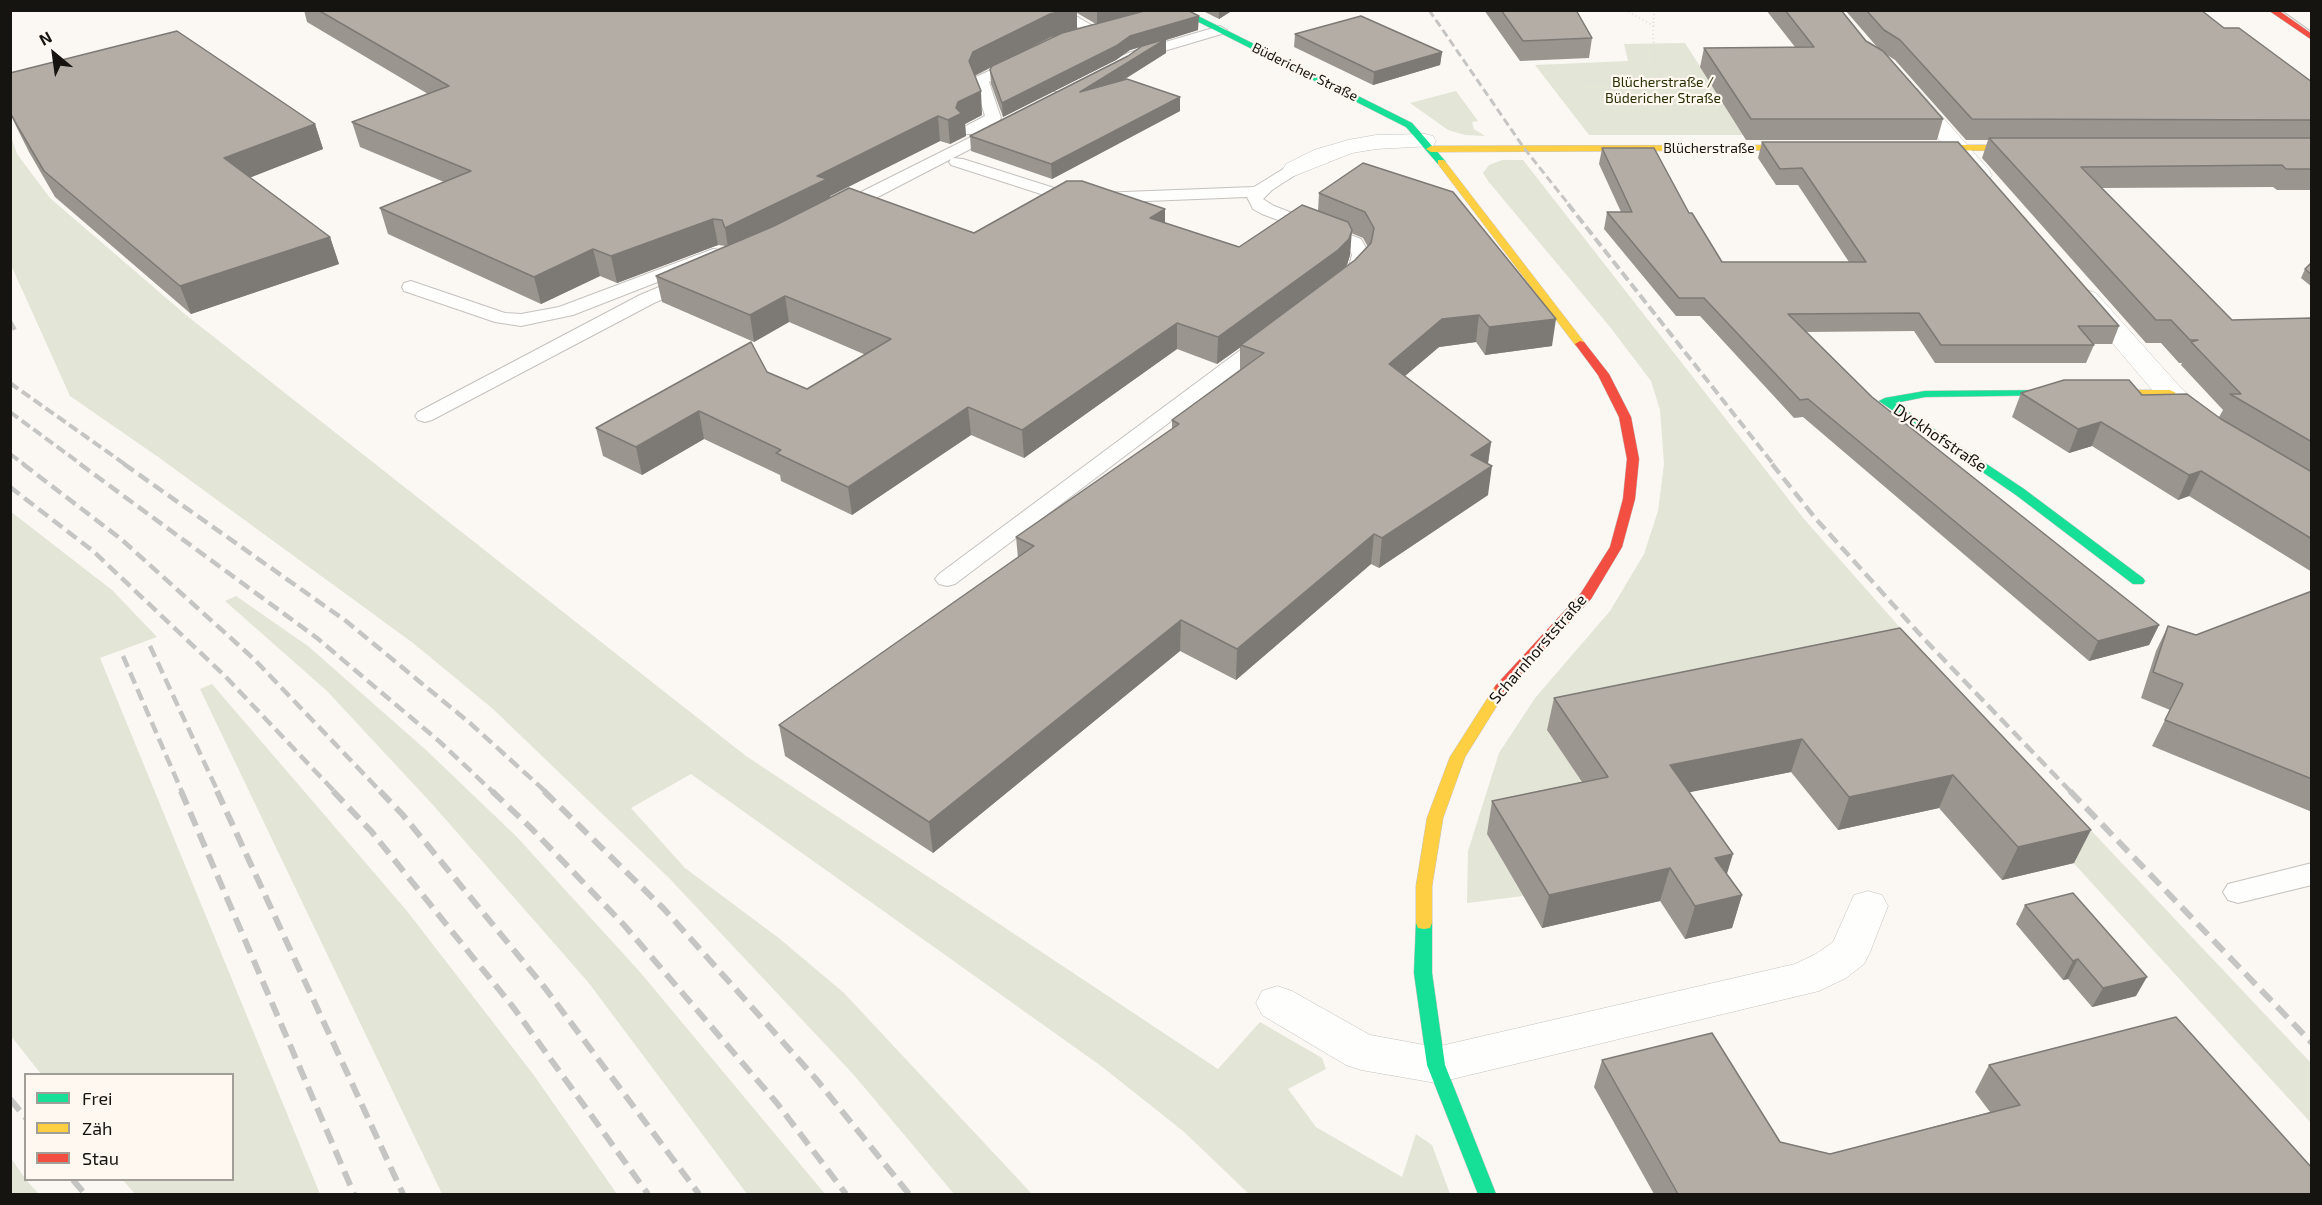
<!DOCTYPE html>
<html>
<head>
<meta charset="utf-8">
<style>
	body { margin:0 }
	#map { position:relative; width:2322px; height:1205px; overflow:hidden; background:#fbf8f4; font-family:"Exo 2",sans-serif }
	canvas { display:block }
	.frame { position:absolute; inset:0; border:12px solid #161411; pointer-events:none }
	.legend { position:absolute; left:24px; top:1073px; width:210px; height:108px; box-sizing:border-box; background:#fef8f1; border:2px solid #a19d97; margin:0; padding:8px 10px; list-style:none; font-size:18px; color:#161411 }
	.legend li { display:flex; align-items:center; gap:12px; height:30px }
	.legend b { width:30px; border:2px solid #a19d97 }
	.north { position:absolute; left:24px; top:24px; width:60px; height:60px; -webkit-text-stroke:4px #fef8f1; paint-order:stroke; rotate:331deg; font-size:16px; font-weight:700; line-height:24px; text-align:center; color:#161411 }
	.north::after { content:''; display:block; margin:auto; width:21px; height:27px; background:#161411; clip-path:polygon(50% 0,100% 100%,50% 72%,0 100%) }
</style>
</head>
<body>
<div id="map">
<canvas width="2322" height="1205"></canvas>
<div class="frame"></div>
<ul class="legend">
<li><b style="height:8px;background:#16e098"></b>Frei</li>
<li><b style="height:8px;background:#ffcf43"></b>Zäh</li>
<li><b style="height:8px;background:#f24e42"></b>Stau</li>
</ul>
<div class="north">N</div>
</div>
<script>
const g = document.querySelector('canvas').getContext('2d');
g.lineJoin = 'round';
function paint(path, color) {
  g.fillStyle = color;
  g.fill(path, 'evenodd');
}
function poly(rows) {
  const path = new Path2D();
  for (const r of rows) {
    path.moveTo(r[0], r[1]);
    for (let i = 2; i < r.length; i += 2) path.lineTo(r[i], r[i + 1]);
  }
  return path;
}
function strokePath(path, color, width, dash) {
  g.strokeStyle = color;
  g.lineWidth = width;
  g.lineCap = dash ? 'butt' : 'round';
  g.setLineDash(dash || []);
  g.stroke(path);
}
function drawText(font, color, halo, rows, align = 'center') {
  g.font = font + ' "Exo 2",sans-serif';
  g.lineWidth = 4.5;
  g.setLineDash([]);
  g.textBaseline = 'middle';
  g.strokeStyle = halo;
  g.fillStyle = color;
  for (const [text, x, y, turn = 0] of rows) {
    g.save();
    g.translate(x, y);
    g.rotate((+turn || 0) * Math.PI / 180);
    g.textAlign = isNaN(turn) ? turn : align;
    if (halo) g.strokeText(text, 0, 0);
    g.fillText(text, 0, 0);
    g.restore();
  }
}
paint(poly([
	[1685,43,1744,135,1589,135,1535,65,1628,61,1624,44],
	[1456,91,1478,121,1472,122,1474,129,1485,136,1465,135,1448,130,1410,103],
	[10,133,17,154,50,198,186,315,746,756,1218,1069,1260,1022,1322,1058,1326,1069,1288,1089,1316,1127,1402,1177,1416,1134,1432,1145,1450,1194,1249,1194,1183,1131,1101,1066,691,774,631,808,685,868,780,939,844,993,1032,1194,954,1194,853,1074,669,878,493,709,413,643,161,459,70,396,11,265],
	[1502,160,1523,160,1804,519,1911,640,2311,1063,2311,1123,1888,660,1548,730,1600,810,1487,834,1523,896,1467,903,1468,851,1499,753,1535,698,1610,611,1644,554,1658,511,1664,464,1660,410,1651,381,1610,327,1488,181,1483,173,1489,165],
	[10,511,112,590,157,637,100,658,320,1194,135,1194,123,1180,232,1180,232,1074,41,1074,11,1036],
	[236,596,308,646,426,750,516,836,640,972,825,1194,747,1194,588,982,433,805,327,691,225,601],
	[212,684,407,911,533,1074,617,1194,442,1194,200,689],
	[11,1158,26,1180,39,1194,11,1194]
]), '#e3e5d7');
const lane = poly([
	[1048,10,1066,10,1103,32,1096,36,1091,35,1048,10],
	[1220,26,1227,30,1225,33,1137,59,1060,91,1050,91,1047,88,1050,85,1131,52,1220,26],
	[1020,56,1027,60,1025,63,989,82,1001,118,999,121,974,134,962,134,960,131,962,128,985,116,974,80,976,77,1020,56],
	[999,123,1007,128,1005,131,953,158,963,159,1073,194,1254,187,1288,166,1300,166,1302,169,1300,172,1272,190,1263,199,1274,206,1361,239,1370,255,1367,268,1353,284,1339,284,1337,280,1349,266,1352,255,1348,246,1262,214,1253,209,1247,197,1072,204,951,165,949,162,951,159,847,213,835,213,832,209,835,205,999,123],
	[713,249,719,250,722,254,719,258,573,315,521,326,495,322,404,291,402,287,404,283,411,281,505,313,521,314,559,307,713,249],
	[690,274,697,276,699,280,697,284,654,303,432,420,425,422,418,420,415,416,418,412,640,295,690,274],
	[1265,335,1272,337,1275,341,1272,345,955,584,947,586,939,584,935,579,939,574,1258,337,1265,335],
	[2312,863,2312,885,2238,903,2228,900,2223,892,2228,884,2312,863]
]);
const street = poly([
	[1911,87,1918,89,1989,170,1992,175,1989,180,1981,182,1973,180,1904,97,1901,93,1904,89,1911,87],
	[1425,134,1433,136,1436,141,1433,146,1376,149,1352,153,1294,176,1286,174,1283,169,1286,164,1314,150,1348,140,1376,135,1425,134],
	[2087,290,2096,293,2180,387,2206,410,2210,416,2206,422,2196,425,2186,422,2160,399,2074,298,2078,293,2087,290],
	[1868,891,1882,895,1888,906,1870,952,1864,964,1846,978,1819,991,1436,1083,1361,1070,1346,1065,1262,1015,1256,1003,1262,991,1277,986,1292,991,1370,1035,1436,1047,1795,964,1816,954,1833,942,1854,895,1868,891]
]);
const fast = poly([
	[1175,10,1186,10,1412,123,1446,162,1438,164,1406,127,1175,10],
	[2062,390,2068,393,2066,395,1925,397,1895,403,2024,489,2143,578,2145,581,2143,584,2133,584,2016,495,1879,401,1885,398,1925,391,2062,390],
	[1424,917,1430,918,1432,923,1432,973,1445,1065,1496,1194,1478,1194,1427,1065,1414,973,1416,923,1418,918,1424,917]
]);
const slow = poly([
	[1805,145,1810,148,1808,150,1431,152,1426,149,1431,146,1805,145],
	[1919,145,2030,145,2035,148,2030,151,1916,150,1914,148,1919,145],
	[1438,160,1444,160,1584,342,1584,346,1576,346,1438,164,1438,160],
	[2062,390,2170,390,2176,393,2170,396,2058,395,2056,393,2062,390],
	[1501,683,1508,688,1465,757,1443,818,1432,886,1432,923,1430,928,1424,929,1418,928,1416,923,1416,886,1427,818,1450,757,1496,685,1501,683]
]);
const jam = poly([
	[2268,10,2278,10,2312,34,2312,40,2268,10],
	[1580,341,1584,342,1609,374,1631,417,1639,459,1635,499,1622,547,1591,599,1506,691,1501,693,1496,691,1494,688,1496,685,1581,593,1610,547,1623,499,1627,459,1619,417,1598,375,1575,344,1580,341]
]);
strokePath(lane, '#c4c1be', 2);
strokePath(street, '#c4c1be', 1);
strokePath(fast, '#c4c1be', 1);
strokePath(slow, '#c4c1be', 1);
strokePath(jam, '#c4c1be', 1);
strokePath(poly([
	[1625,10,1654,26],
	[1654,10,1653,36,1656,66,1671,102,1682,117],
	[1570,73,1579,80,1590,82,1602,81,1612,74,1636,77],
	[1602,81,1615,86,1668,95]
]), '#e1dfde', 2, [1, 3]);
paint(lane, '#fefefd');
paint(street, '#fefefd');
paint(fast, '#16e098');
paint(slow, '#ffcf43');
paint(jam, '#f24e42');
strokePath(poly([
	[2281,10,2312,32]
]), '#c5c5c4', 1.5);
strokePath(poly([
	[1429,10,1524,148,1570,206]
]), '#c5c5c4', 3, [8, 4]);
strokePath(poly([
	[1568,204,1774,465],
	[10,321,16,332],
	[10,383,126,465],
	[10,412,82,465],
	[10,454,25,465]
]), '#c5c5c4', 4, [10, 4.5]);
strokePath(poly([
	[23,464,121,539,254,659,381,792],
	[80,464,317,638,440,742,493,792],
	[124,464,346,621,471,724,546,792],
	[1772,464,1816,519,1925,640,2071,792],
	[10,487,93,551,223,674,335,792],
	[150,646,218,792],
	[123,656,182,792]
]), '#c5c5c4', 4.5, [12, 6]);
strokePath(poly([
	[181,791,354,1194],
	[217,791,403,1194],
	[333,791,371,831,513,1007,648,1194],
	[380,791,402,814,545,988,699,1194],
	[492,791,532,829,624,925,776,1102,846,1194],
	[544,791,664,909,816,1079,909,1194],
	[2070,791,2312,1043],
	[10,1099,26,1118],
	[73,1180,85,1194]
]), '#c5c5c4', 6, [15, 8]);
paint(poly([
	[304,10,1187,10,1198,30,1166,40,1166,53,1122,81,1180,111,1052,179,971,151,970,136,1128,56,1140,47,1130,50,1116,60,1003,117,991,84,990,70,992,67,975,76,982,115,965,124,966,136,950,144,940,141,830,196,830,198,974,233,1165,223,1239,247,1318,211,1319,193,1363,163,1552,346,1485,355,1476,342,1439,347,1405,376,1491,442,1488,464,1488,495,1379,568,1371,564,1236,680,1180,651,933,853,785,756,779,725,1018,558,1016,537,1172,429,1172,420,1240,371,1240,347,1217,364,1177,349,1024,458,971,435,852,515,781,481,780,475,704,439,642,475,603,456,596,428,767,372,807,389,866,355,789,322,754,342,662,302,656,276,726,246,718,245,617,283,600,276,541,304,388,234,380,208,444,182,360,147,352,122,428,94,307,22],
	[1077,13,1096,24,1077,29],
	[1058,35,1004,61,1051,37],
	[1351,233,1363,238,1368,247,1355,260,1341,271,1347,265,1350,255],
	[1201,10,1233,10,1219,19],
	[1484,10,1576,10,1592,38,1589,58,1520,61],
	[1766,10,1841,10,1866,41,1878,48,1845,10,2201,10,2224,28,2312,82,2312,190,2277,190,2273,187,2102,188,2232,320,2312,318,2312,572,2189,496,2178,500,2092,446,2069,453,2012,417,2021,393,2142,395,2219,417,2223,410,2181,365,2182,363,2179,363,2161,343,2146,343,1982,158,1988,140,1966,140,1895,60,1884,53,1943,119,1937,140,1746,140,1700,67,1704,48,1795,47],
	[1295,34,1442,52,1440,65,1373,85,1294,47],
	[10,73,315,124,323,149,250,177,330,237,339,264,191,314,55,197,29,152,10,114],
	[1762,142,2119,326,2112,344,2093,344,2094,345,2086,363,1935,363,1914,331,1806,332,1872,397,2159,625,2149,645,2089,661,1803,417,1794,418,1700,316,1676,316,1604,229,1607,212,1621,212,1599,164,1602,148,1689,213,1722,262,1849,262,1798,185,1776,185,1758,158],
	[2312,262,2312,287,2301,278,2305,269],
	[2312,591,2312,812,2152,746,2170,710,2141,698,2156,651,2168,626,2196,635],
	[1900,628,2074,863,2002,880,1939,808,1838,830,1791,772,1689,792,1727,874,1742,895,1732,928,1685,939,1660,901,1542,928,1487,834,1492,801,1582,782,1547,730,1554,698],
	[2025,905,2136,996,2092,1007,2068,979,2063,980,2016,924],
	[1602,1060,1780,1142,1830,1154,1990,1112,1975,1092,1989,1065,2312,1194,1654,1194,1594,1087]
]), '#9a958f');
paint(poly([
	[1065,10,1077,10,1077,30,1051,37,975,75,971,85,969,61,973,52,1050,14],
	[1097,10,1148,10,1097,25],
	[1219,10,1233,10,1219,19],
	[1199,16,1198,30,1166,40,1166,53,1080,107,1080,92,1164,40,1130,50,1116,60,1003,117,1002,103,1130,36],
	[1442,52,1440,65,1373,85,1374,72],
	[981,91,982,115,965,124,966,136,950,144,948,120,956,108,958,102],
	[1180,97,1180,111,1052,179,1051,164],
	[938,116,940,141,830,196,831,205,729,254,725,228,817,176],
	[315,124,323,149,234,184,224,158],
	[1165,209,1165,234,1150,218],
	[713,219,718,245,617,283,611,256],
	[1352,230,1350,255,1347,265,1337,275,1241,345,1241,347,1217,364,1218,337],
	[330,237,339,264,191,314,180,286],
	[593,249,600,276,541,304,534,277],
	[785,296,789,322,754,342,750,315],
	[1479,315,1476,342,1439,347,1386,392,1389,364,1442,319],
	[1556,319,1552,346,1485,355,1489,327],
	[1177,323,1177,349,1024,458,1022,430],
	[968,407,971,435,852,515,848,487],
	[699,411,704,439,642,475,636,447],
	[2101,422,2092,446,2069,453,2078,429],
	[1491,442,1487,469,1492,466,1488,495,1379,568,1382,538,1471,455],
	[2201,471,2189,496,2178,500,2189,475],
	[1374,534,1371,564,1236,680,1237,649],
	[1181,620,1180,651,933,853,929,822],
	[2159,625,2149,645,2089,661,2098,641],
	[1802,739,1791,772,1661,798,1670,765],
	[1953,775,1939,808,1838,830,1849,797],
	[2091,830,2074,863,2002,880,2018,847],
	[1733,854,1723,887,1715,858],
	[1670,868,1660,901,1542,928,1549,895],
	[1742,895,1732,928,1685,939,1695,906],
	[2078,959,2068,979,2063,980,2073,961],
	[2147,977,2136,996,2092,1007,2103,988]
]), '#7d7974');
const building = poly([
	[318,10,1065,10,1050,14,973,52,969,61,981,91,958,102,956,108,960,112,964,112,948,120,938,116,817,176,827,179,725,228,722,220,713,219,611,256,593,249,534,277,380,208,471,171,352,122,449,86,318,10],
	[1148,10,1187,10,1199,16,1130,36,1116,46,1002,103,990,70,992,66,1062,33,1148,10],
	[1501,10,1576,10,1592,38,1523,41,1501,10],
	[1785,10,1841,10,1866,41,1883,51,1943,119,1751,119,1704,48,1814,47,1785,10],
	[1866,10,2201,10,2224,28,2239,28,2312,82,2312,120,1972,119,1900,40,1884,30,1866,10],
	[1361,16,1442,52,1374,72,1295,34,1361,16],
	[177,31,315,124,224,158,330,237,180,286,44,171,18,127,10,112,10,73,177,31],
	[1166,39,1080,92,1127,79,1180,97,1051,164,970,136,1128,56,1142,46,1166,39],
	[1989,138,2312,138,2312,169,2286,169,2282,165,2081,167,2232,320,2312,318,2312,442,2230,394,2241,394,2191,342,2198,340,2190,340,2171,320,2156,320,1989,138],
	[1762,142,1958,142,2119,326,2078,326,2094,345,1941,345,1919,313,1788,314,1872,397,2159,625,2098,641,1808,399,1800,400,1704,298,1679,298,1607,212,1632,212,1602,148,1654,148,1689,213,1692,213,1722,262,1866,262,1802,168,1780,169,1762,142],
	[1363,163,1453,192,1556,319,1489,327,1479,315,1442,319,1389,364,1491,442,1471,455,1492,466,1382,538,1374,534,1237,649,1181,620,929,822,779,725,1034,546,1016,537,1179,424,1172,420,1264,353,1241,345,1355,260,1371,243,1374,228,1365,212,1319,193,1363,163],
	[1067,181,1082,181,1165,209,1150,218,1239,247,1302,205,1348,222,1352,230,1349,239,1338,250,1218,337,1177,323,1022,430,968,407,848,487,776,453,781,450,699,411,636,447,596,428,751,342,767,372,807,389,891,339,785,296,750,315,656,276,774,226,849,188,974,233,1067,181],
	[2312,262,2312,275,2305,269,2312,262],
	[2064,380,2129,380,2142,395,2187,394,2221,419,2312,472,2312,539,2201,471,2189,475,2101,422,2078,429,2021,393,2064,380],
	[2312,591,2312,779,2165,720,2183,684,2153,672,2168,626,2196,635,2312,591],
	[1900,628,2091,830,2018,847,1953,775,1849,797,1802,739,1670,765,1733,854,1715,858,1742,895,1695,906,1670,868,1549,895,1492,801,1608,777,1554,698,1900,628],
	[2073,893,2147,977,2103,988,2078,959,2073,961,2025,905,2073,893],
	[2176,1017,2312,1168,2312,1194,1678,1194,1602,1060,1712,1033,1780,1142,1830,1154,2020,1105,1989,1065,2176,1017]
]);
paint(building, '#b3ada6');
strokePath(building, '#7d7974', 1.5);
drawText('14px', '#161411', '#fef8f1', [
	["Büdericher Straße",1305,72,26],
	["Blücherstraße",1709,148]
]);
drawText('14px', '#272f03', '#fef8f1', [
	["Blücherstraße /",1663,82],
	["Büdericher Straße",1663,98]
]);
drawText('16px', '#161411', '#fef8f1', [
	["Dyckhofstraße",1940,438,34],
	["Scharnhorststraße",1538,649,-49]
]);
</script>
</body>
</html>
